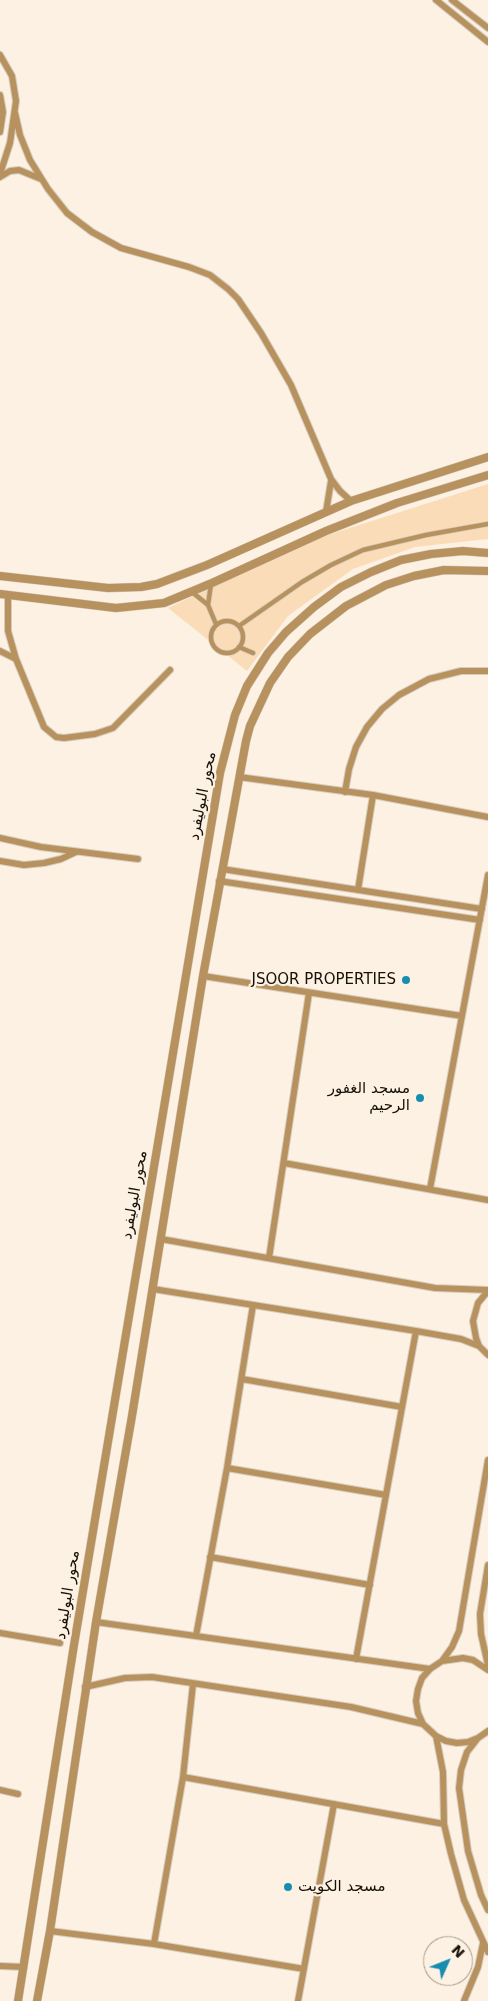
<!DOCTYPE html>
<html>
<head>
<meta charset="utf-8">
<style>
	body { margin:0 }
	#map { position:relative; width:488px; height:2001px; overflow:hidden; background:#fcf1e2; font-family:"DejaVu Sans",sans-serif }
	canvas { display:block }
	.north { position:absolute; left:423px; top:1936px; width:50px; height:50px; box-sizing:border-box; background:#fcf1e2; border:1px solid #a0978a; border-radius:50%; rotate:46deg; font-size:14px; font-weight:700; line-height:20px; text-align:center; color:#161007 }
	.north::after { content:''; display:block; margin:auto; width:18px; height:22px; background:#188db0; clip-path:polygon(50% 0,100% 100%,50% 72%,0 100%) }
</style>
</head>
<body>
<div id="map">
<canvas width="488" height="2001"></canvas>
<div class="north">N</div>
</div>
<script>
const g = document.querySelector('canvas').getContext('2d');
g.lineJoin = 'round';
function paint(path, color) {
  g.fillStyle = color;
  g.fill(path, 'evenodd');
}
function poly(rows) {
  const path = new Path2D();
  for (const r of rows) {
    if (r.length === 3) {
      path.moveTo(r[0] + r[2], r[1]);
      path.arc(r[0], r[1], r[2], 0, 2 * Math.PI);
      continue;
    }
    path.moveTo(r[0], r[1]);
    for (let i = 2; i < r.length; i += 2) path.lineTo(r[i], r[i + 1]);
  }
  return path;
}
function strokePath(path, color, width, dash) {
  g.strokeStyle = color;
  g.lineWidth = width;
  g.lineCap = dash ? 'butt' : 'round';
  g.setLineDash(dash || []);
  g.stroke(path);
}
function drawText(font, color, halo, rows, align = 'center') {
  g.font = font + ' "DejaVu Sans",Vazirmatn,sans-serif';
  g.lineWidth = 4.5;
  g.setLineDash([]);
  g.textBaseline = 'middle';
  g.strokeStyle = halo;
  g.fillStyle = color;
  for (const [text, x, y, turn = 0] of rows) {
    g.save();
    g.translate(x, y);
    g.rotate((+turn || 0) * Math.PI / 180);
    g.textAlign = isNaN(turn) ? turn : align;
    if (halo) g.strokeText(text, 0, 0);
    g.fillText(text, 0, 0);
    g.restore();
  }
}
paint(poly([
	[488,484,488,539,415,547,353,569,288,616,247,671,168,608,309,541]
]), '#faddb8');
const pedestrian = poly([
	[192,592,208,605,216,624],
	[208,605,211,584],
	[227,637,16],
	[239,626,302,582,331,565,363,550,426,535,488,524],
	[239,647,253,653]
]);
const minor = poly([
	[436,0,488,42],
	[452,0,488,28],
	[0,55,12,76,16,101,10,143,0,174],
	[0,95,3,112,0,132],
	[15,113,20,135,30,160,48,189,67,213,92,232,121,248,189,267,210,275,228,289,238,299,261,333,291,385,331,479,340,491,351,501],
	[0,177,10,171,19,170,41,179],
	[326,512,331,481],
	[8,595,8,631,16,659,44,727,56,737,64,738,95,734,113,728,170,670],
	[0,651,16,659],
	[239,777,373,795,488,817],
	[345,792,349,769,356,747,367,727,382,709,399,695,429,679,461,671,488,671],
	[0,838,41,847,138,859],
	[0,861,24,865,44,863,61,859,76,852],
	[222,869,482,909],
	[219,881,480,920],
	[358,890,373,795],
	[203,976,462,1016],
	[284,1163,488,1200],
	[430,1189,488,875],
	[161,1239,435,1288,488,1290],
	[269,1258,309,993],
	[153,1289,416,1331,461,1339,479,1346],
	[488,1291,478,1303,473,1321,476,1338,479,1346,488,1355],
	[242,1379,402,1407],
	[227,1468,386,1495],
	[210,1557,370,1585],
	[488,1565,480,1614,481,1634,488,1665],
	[96,1622,430,1669],
	[0,1633,60,1643],
	[196,1636,227,1468,253,1305],
	[356,1659,416,1331],
	[442,1661,452,1647,459,1631,488,1460],
	[488,1670,473,1660,463,1658,442,1661,430,1669,422,1678,418,1689,416,1701,418,1713,423,1724,436,1736,446,1741,457,1743,468,1742,478,1738,488,1731],
	[85,1687,125,1678,152,1677,351,1707,423,1724],
	[436,1736,443,1772,444,1824,451,1854,464,1900,488,1952],
	[478,1738,467,1752,461,1770,459,1788,468,1851,481,1895,488,1910],
	[183,1777,444,1824],
	[0,1790,18,1794],
	[50,1931,154,1944,304,1969],
	[154,1944,183,1777,193,1684],
	[0,1966,24,1967],
	[298,2001,334,1804],
	[464,2001,478,1967,483,1943]
]);
const tertiary = poly([
	[0,576,108,588,141,587,157,584,207,565,351,501,488,457],
	[0,594,116,608,164,603,212,583,326,531,397,503,488,475],
	[18,2001,74,1645,207,850,220,773,235,715,247,686,268,653,286,632,314,607,341,587,371,572,401,560,431,554,463,551,488,553],
	[37,2001,50,1931,96,1622,132,1416,203,976,246,741,250,726,270,683,288,657,310,634,346,606,386,585,414,576,444,570,488,571]
]);
strokePath(pedestrian, '#d7cdbf', 6);
strokePath(minor, '#d7cdbf', 8);
strokePath(tertiary, '#d7cdbf', 9);
strokePath(pedestrian, '#b7925f', 4.5);
strokePath(minor, '#b7925f', 6);
strokePath(tertiary, '#b7925f', 8);
for (const [x, y, r, color] of [
	[406,980,5,"#188db0"],
	[420,1098,5,"#188db0"],
	[288,1887,5,"#188db0"]
]) {
  const dot = new Path2D();
  dot.arc(x, y, r, 0, 2 * Math.PI);
  g.fillStyle = color;
  g.fill(dot);
  strokePath(dot, '#fcf1e2', 2);
}
drawText('15px', '#161007', '#fcf1e2', [
	["محور البوليفرد",203,796,-79],
	["محور البوليفرد",135,1195,-80],
	["محور البوليفرد",68,1595,-81]
]);
drawText('15px', '#161007', '#fcf1e2', [
	["JSOOR PROPERTIES",396,980],
	["مسجد الغفور",410,1089],
	["الرحيم",410,1106],
	["مسجد الكويت",298,1887,"left"]
], 'right');
</script>
</body>
</html>
